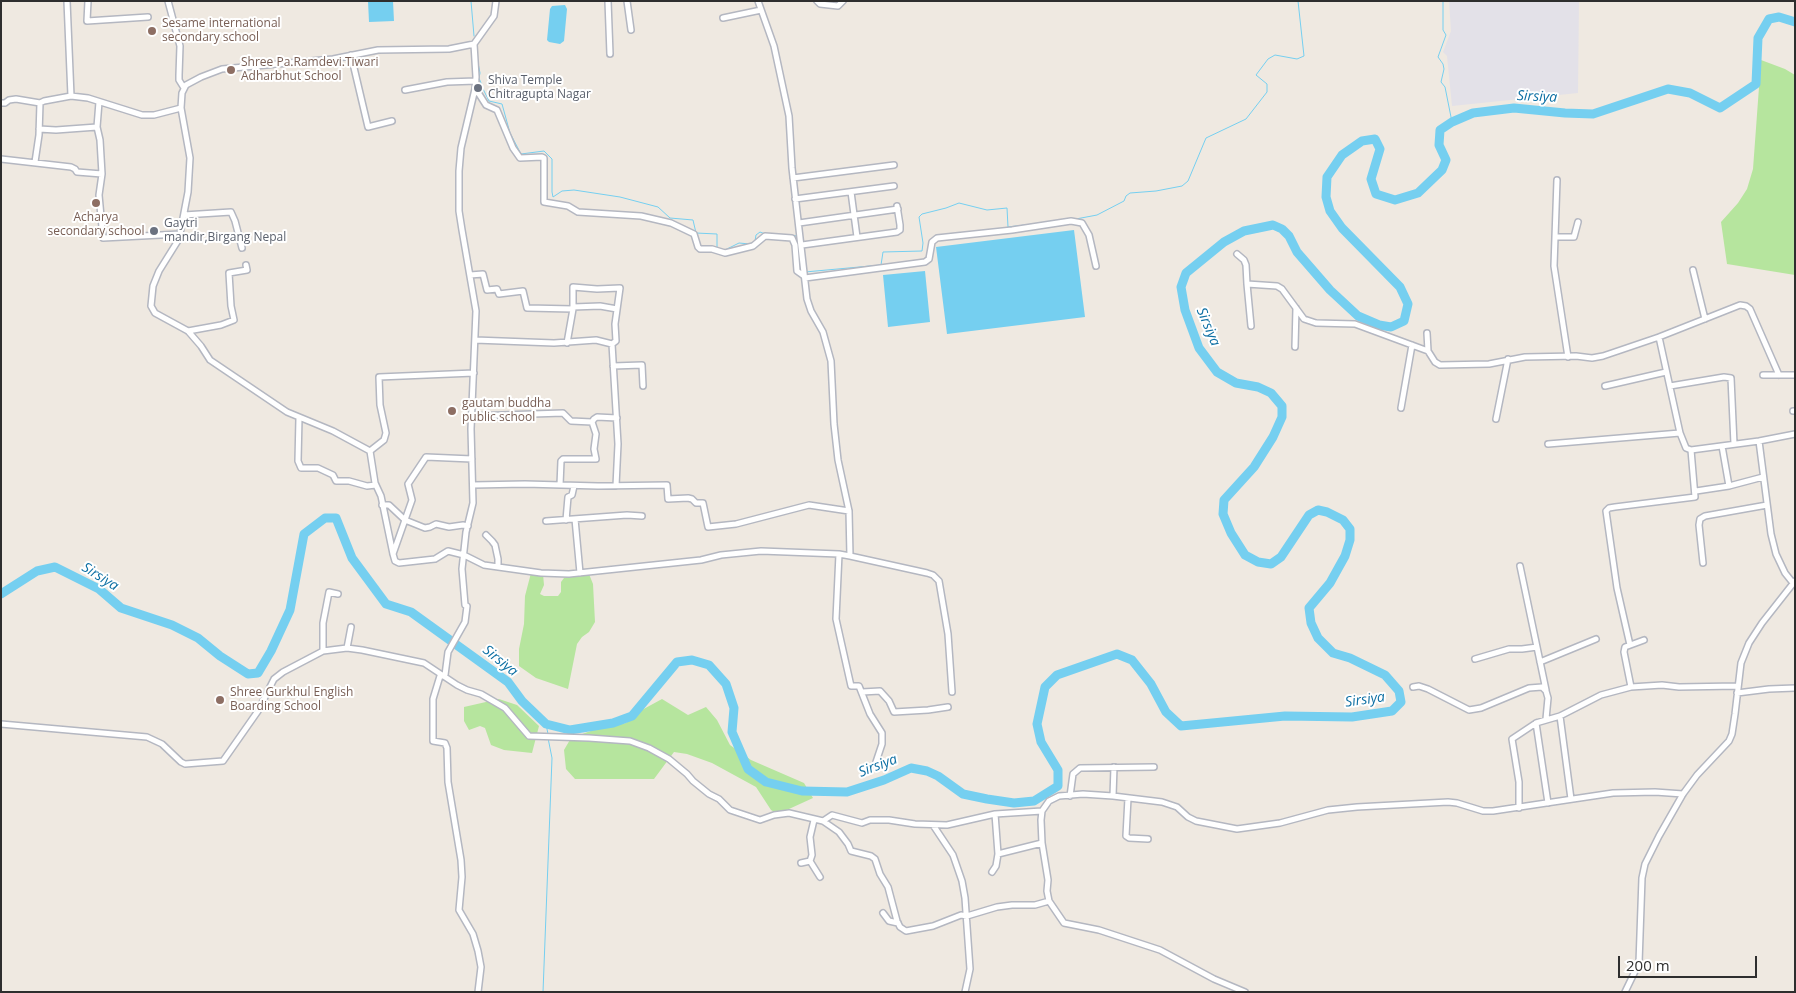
<!DOCTYPE html>
<html>
<head>
<meta charset="utf-8">
<style>
	body { margin:0 }
	#map { position:relative; width:1796px; height:993px; overflow:hidden; background:#efe9e1; font-family:"Open Sans",sans-serif }
	canvas { display:block }
	.frame { position:absolute; inset:0; border:2px solid #2e2e2e; pointer-events:none }
	.scale { position:absolute; left:1618px; top:956px; width:139px; height:22px; box-sizing:border-box; border:2px solid #2e2e2e; border-top:0; padding-left:6px; font-size:15px; line-height:18px; white-space:nowrap; color:#2e2e2e; -webkit-text-stroke:4px #fff; paint-order:stroke }
</style>
</head>
<body>
<div id="map">
<canvas width="1796" height="993"></canvas>
<div class="frame"></div>
<div class="scale">200 m</div>
</div>
<script>
const g = document.querySelector('canvas').getContext('2d');
g.lineJoin = 'round';
function paint(path, color) {
  g.fillStyle = color;
  g.fill(path, 'evenodd');
}
function poly(rows) {
  const path = new Path2D();
  for (const r of rows) {
    path.moveTo(r[0], r[1]);
    for (let i = 2; i < r.length; i += 2) path.lineTo(r[i], r[i + 1]);
  }
  return path;
}
function strokePath(path, color, width, dash) {
  g.strokeStyle = color;
  g.lineWidth = width;
  g.lineCap = dash ? 'butt' : 'round';
  g.setLineDash(dash || []);
  g.stroke(path);
}
function drawText(font, color, halo, rows, align = 'center') {
  g.font = font + ' "Open Sans",sans-serif';
  g.lineWidth = 4;
  g.setLineDash([]);
  g.textBaseline = 'middle';
  g.strokeStyle = halo;
  g.fillStyle = color;
  for (const [text, x, y, turn = 0] of rows) {
    g.save();
    g.translate(x, y);
    g.rotate((+turn || 0) * Math.PI / 180);
    g.textAlign = isNaN(turn) ? turn : align;
    if (halo) g.strokeText(text, 0, 0);
    g.fillText(text, 0, 0);
    g.restore();
  }
}
paint(poly([
	[1449,1,1579,1,1578,93,1452,106,1447,56,1443,52,1451,31]
]), '#e3e1e8');
paint(poly([
	[1761,60,1785,69,1795,75,1795,275,1727,264,1721,222,1738,203,1747,189,1753,169],
	[531,573,543,574,544,585,540,594,544,596,558,596,561,592,561,582,564,578,589,574,593,584,595,622,589,632,582,637,577,644,568,689,536,678,519,666,519,649,524,624,525,596],
	[499,699,517,705,539,726,532,753,504,750,491,745,485,728,480,726,469,730,464,721,464,707],
	[662,699,688,715,706,707,717,720,730,745,751,760,804,783,813,798,778,814,771,810,756,787,712,763,687,754,674,752,654,779,575,779,566,769,564,750,571,738,599,728,626,723,640,711]
]), '#b6e59e');
paint(poly([
	[368,1,393,1,394,21,369,22],
	[565,5,567,9,564,41,560,44,549,42,547,40,550,9,552,6],
	[1074,230,1085,317,947,334,936,247],
	[925,271,930,322,888,327,883,275]
]), '#75cff0');
strokePath(poly([
	[471,1,474,36],
	[1443,1,1443,30,1446,35,1438,57,1443,64,1444,69,1441,82,1445,87,1452,122],
	[477,58,480,73,479,78,484,91,489,101,502,104,510,133,521,154,544,151,552,159,552,192,553,197,562,191,574,190,620,197,658,207,670,218,693,220,696,233,717,234,717,248],
	[1076,219,1097,215,1124,201,1126,196,1130,193,1156,191,1182,186,1188,181,1206,138,1246,119,1267,92,1267,84,1256,75,1268,59,1275,55,1297,59,1304,56,1298,1],
	[1049,222,1062,220],
	[789,235,797,236],
	[798,240,800,271],
	[725,250,739,243,750,244,755,241,756,235,760,232,765,234],
	[805,272,881,265,883,252,922,251,923,243,919,217,922,214,946,208,959,203,987,210,1007,208,1008,227,1033,224],
	[546,724,548,734],
	[543,992,552,758,548,738]
]), '#75cff0', 1);
strokePath(poly([
	[1,594,37,571,55,567,99,589,121,608,172,625,198,638,220,656,248,674,258,673,271,651,290,610,304,534,325,518,336,518,352,558,386,604,411,612,508,682,522,701,546,724,570,730,613,723,632,716,677,662,692,660,709,665,726,684,734,708,732,732,748,769,766,782,802,791,847,792,884,780,911,768,927,771,938,776,963,794,987,799,1014,803,1034,801,1058,786,1058,770,1041,742,1037,724,1045,687,1057,675,1117,654,1132,660,1151,684,1166,712,1181,726,1285,716,1352,717,1392,711,1401,702,1399,691,1385,675,1350,658,1333,653,1318,638,1311,623,1309,608,1330,583,1345,556,1350,540,1350,529,1343,520,1327,512,1318,510,1309,515,1281,557,1271,564,1258,562,1245,555,1231,533,1223,514,1224,500,1254,467,1273,437,1282,417,1282,406,1271,393,1258,387,1236,383,1217,372,1199,348,1185,310,1181,287,1186,273,1224,242,1244,231,1273,225,1282,229,1289,236,1297,252,1330,290,1358,316,1379,325,1391,327,1404,321,1408,304,1400,287,1342,228,1330,211,1326,197,1327,177,1342,155,1362,141,1375,139,1380,149,1371,179,1376,194,1395,200,1418,193,1442,170,1446,160,1439,145,1440,130,1452,122,1473,113,1514,108,1565,113,1593,114,1668,89,1690,93,1720,108,1756,84,1758,38,1769,19,1779,17,1795,22]
]), '#75cff0', 9);
const minor = poly([
	[67,1,71,96],
	[88,1,87,21,148,17],
	[168,1,180,46,179,75,179,80,184,88],
	[608,1,610,54],
	[627,1,631,30],
	[817,1,820,4,838,6,843,1],
	[723,18,761,10],
	[474,44,449,49,378,50,333,59,222,69,201,77,186,85,182,93,181,108,190,158,188,192,179,239,159,271,153,286,151,306,155,313,188,331,201,346,210,360,287,412,333,431,370,451,375,483,381,496,393,554,395,561,399,563,435,559,448,551,464,555,484,565,541,573,569,574,701,560,721,555,761,551,839,554,850,556,849,511,838,460,834,424,831,361,823,332,811,311,807,299,792,168,789,116,774,46,758,1],
	[351,55,368,127,392,121],
	[405,90,447,82,476,81],
	[475,91,479,94,486,105,497,110,513,148,520,158,542,157,544,158,544,202,568,206,578,212,641,216,671,223,694,234,698,247,700,249,712,249,725,253,753,246,765,236,792,238,795,245,797,271,804,276],
	[99,102,97,127,100,140,102,174,99,195,103,238,180,234],
	[1,103,5,103,9,100,16,99,40,103],
	[39,129,56,130,97,127],
	[1,159,71,167,75,169,77,172,102,174],
	[35,162,39,135,40,103,44,101,71,96,88,98,142,115,154,115,181,108],
	[793,178,894,165],
	[1557,180,1554,266,1568,357],
	[851,192,857,237],
	[795,199,894,186],
	[184,215,231,212,235,221,242,248],
	[799,223,898,209],
	[1556,237,1574,237,1578,222],
	[802,245,897,232,900,230,900,225,897,206],
	[1237,254,1244,260,1246,265,1247,284,1277,286,1282,289,1304,319,1316,323,1355,324,1428,351],
	[1693,270,1705,319],
	[470,275,483,274,487,290,497,289,499,294,523,291,527,308,573,309,573,287,597,289,620,288,615,324,616,341,612,344,618,444,616,486],
	[805,278,925,262,929,259,932,242,937,238,1012,230,1071,221,1082,223,1089,235,1096,266],
	[1247,284,1251,326],
	[573,307,600,306,617,309],
	[188,331,221,325,234,320,231,306,229,273,247,270,246,265],
	[1427,333,1428,351,1435,362,1440,365,1489,364,1525,357,1576,356,1592,358,1603,356,1659,337,1680,433,1686,448,1691,450,1759,441,1795,434],
	[1659,337,1740,305,1746,306,1750,309,1779,375],
	[475,340,554,343,596,340,612,344],
	[567,343,573,309],
	[1295,347,1296,308],
	[613,366,642,365,643,386],
	[1763,375,1795,375],
	[1605,386,1666,372],
	[1670,386,1724,377,1731,378,1734,444],
	[1401,408,1412,345],
	[1793,411,1795,411],
	[472,416,563,413,571,421,592,422,594,419,597,417,617,418],
	[299,418,298,461,301,468,318,468,333,475,336,481,349,481,367,486,376,485],
	[1496,419,1508,359],
	[1759,441,1771,534,1776,554,1785,573,1793,583],
	[1548,444,1680,433],
	[1722,446,1729,486],
	[370,451,384,440,386,433,380,405,379,377,474,373],
	[473,485,525,484,598,486,667,485,668,499,688,498,692,499,696,503,703,503,708,527,736,524,809,505,849,511],
	[560,485,561,461,563,459,596,459,594,449,596,434,592,422],
	[1696,491,1729,486,1763,477],
	[382,505,389,505,405,520,425,528,430,527,436,524,449,527,463,525,468,526],
	[575,519,580,573],
	[566,520,568,497,572,495,574,486],
	[546,521,627,515,642,516],
	[486,535,492,541,495,545,498,559,498,567],
	[393,554,412,500,408,484,426,457,472,459],
	[839,554,836,619,851,686,859,686,870,714,882,733,882,744,876,762],
	[850,556,927,573,933,575,939,581,948,634,952,692],
	[1703,563,1699,525,1700,519,1705,516,1767,505],
	[1520,566,1546,690],
	[1630,645,1617,588,1606,511,1609,508,1615,507,1695,497,1691,450],
	[347,648,351,627],
	[323,651,323,623,329,592,338,594],
	[1475,659,1509,649,1522,649,1537,647],
	[1540,662,1596,639],
	[1413,687,1419,686,1428,689,1469,710,1481,708,1529,688,1542,687,1546,691,1548,698,1546,719],
	[1631,687,1624,652,1625,647,1644,640],
	[862,692,880,691,889,701,894,712,928,710,948,707],
	[1737,693,1769,689,1795,688],
	[1560,716,1571,799],
	[1,724,147,737,162,744,181,762,185,764,223,761,258,711,274,679,283,672,323,651,347,648,362,650,424,663,457,685,467,690,481,694,505,708,529,736,589,738,630,741,649,748,669,759,687,774,693,781,709,794,719,799,730,810,760,820,774,815,789,813,823,821,839,832,848,844,851,851,871,856,875,859,880,874,888,887,897,921,900,927,906,931,933,926,961,915,967,916,997,907,1012,905,1035,905,1049,901],
	[1070,796,1073,774,1080,768,1154,767],
	[1113,796,1114,767],
	[1128,798,1126,836,1129,838,1148,839],
	[1548,803,1536,723,1560,716,1601,695,1631,687,1662,685,1679,687,1737,686],
	[1519,808,1519,782,1512,739,1536,723],
	[823,821,832,815,862,823,870,820,889,820,915,824,947,825,995,814,1042,811],
	[933,825,953,855,962,881,965,898,970,969,965,992],
	[998,854,1042,843],
	[810,861,820,877],
	[801,863,810,861,812,855,810,837,814,820],
	[992,872,996,866,998,854,995,814],
	[883,913,889,921,898,923],
	[478,992,481,967,478,951,473,934,459,910,462,877,461,860,448,782,447,748,445,743,433,741,433,699,440,676,445,675,448,652,465,622,467,606,465,605,462,569,466,532,473,503,471,429,476,311,462,230,459,211,459,171,461,148,475,89,476,77,474,44,494,16,496,1],
	[1245,992,1214,979,1160,950,1099,930,1064,923,1049,901,1047,891,1048,880,1042,843,1041,820,1042,811,1049,801,1059,796,1083,794,1113,796,1162,802,1177,807,1188,817,1196,821,1237,829,1280,823,1328,810,1357,807,1448,802,1457,803,1483,811,1493,811,1613,793,1655,792,1683,794],
	[1625,992,1639,963,1642,878,1645,864,1659,836,1683,794,1697,775,1729,741,1732,734,1735,714,1741,663,1749,643,1762,623,1795,581]
]);
strokePath(minor, '#b4b7c1', 8);
strokePath(minor, '#fff', 5);
for (const [x, y, r, color] of [
	[152,31,5,"#8d6e63"],
	[231,70,5,"#8d6e63"],
	[478,88,5,"#6b7280"],
	[96,203,5,"#8d6e63"],
	[154,231,5,"#6b7280"],
	[452,411,5,"#8d6e63"],
	[220,700,5,"#8d6e63"]
]) {
  const dot = new Path2D();
  dot.arc(x, y, r, 0, 2 * Math.PI);
  g.fillStyle = color;
  g.fill(dot);
  strokePath(dot, '#fff', 2);
}
drawText('12px', '#785e54', '#fff', [
	["Sesame international",162,24],
	["secondary school",162,38],
	["Shree Pa.Ramdevi.Tiwari",241,63],
	["Adharbhut School",241,77],
	["Acharya",96,218,"center"],
	["secondary school",96,232,"center"],
	["gautam buddha",462,404],
	["public school",462,418],
	["Shree Gurkhul English",230,693],
	["Boarding School",230,707]
], 'left');
drawText('12px', '#5b616d', '#fff', [
	["Shiva Temple",488,81],
	["Chitragupta Nagar",488,95],
	["Gaytri",164,224],
	["mandir,Birgang Nepal",164,238]
], 'left');
drawText('italic 14px', '#0d6fa3', '#fff', [
	["Sirsiya",1537,97,3],
	["Sirsiya",1208,327,67],
	["Sirsiya",100,577,32],
	["Sirsiya",500,661,39],
	["Sirsiya",1365,700,-8],
	["Sirsiya",878,766,-21]
]);
</script>
</body>
</html>
